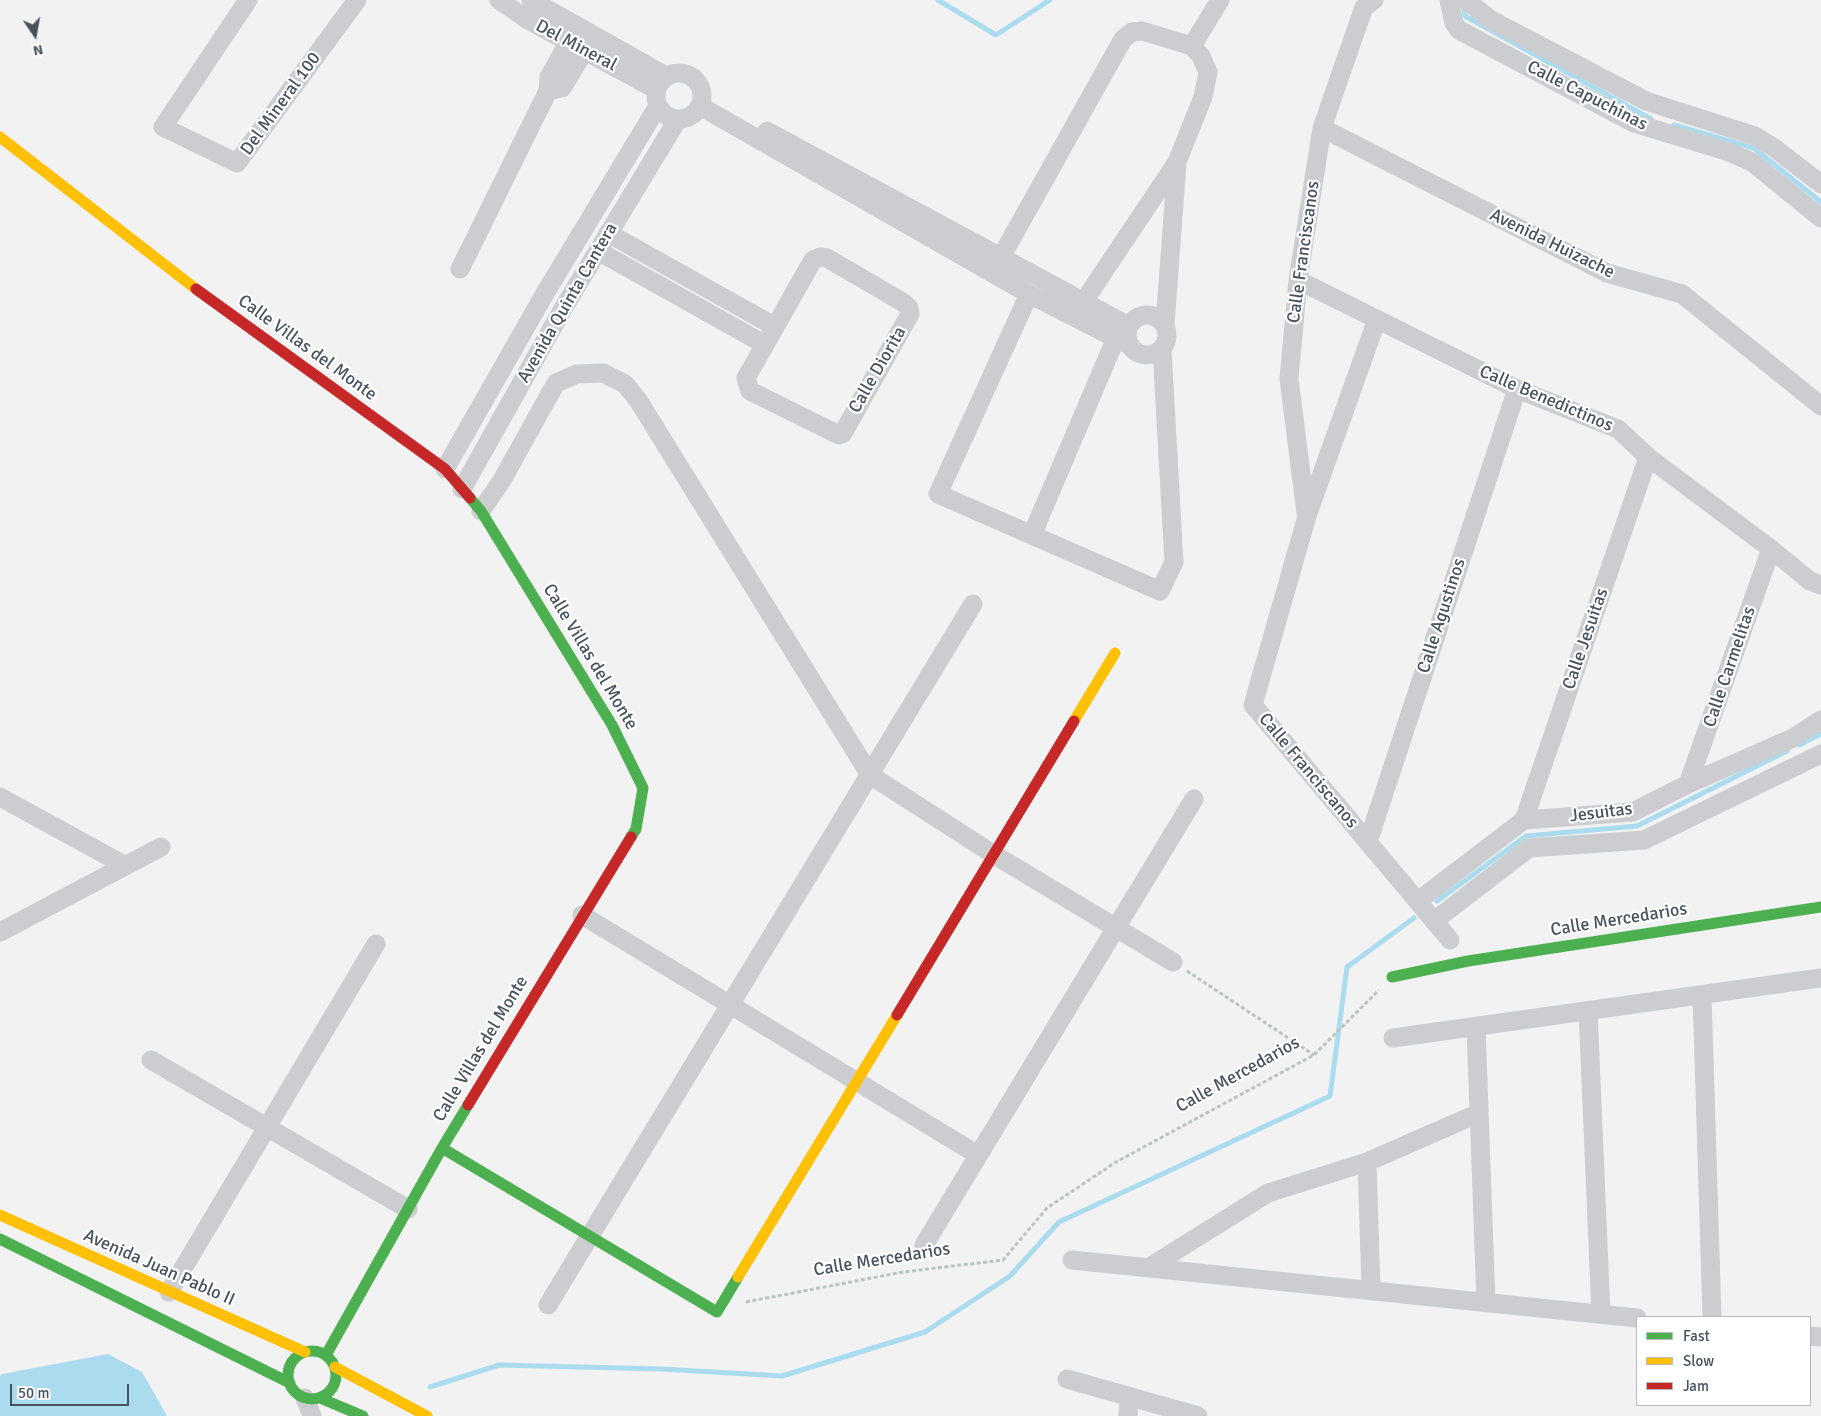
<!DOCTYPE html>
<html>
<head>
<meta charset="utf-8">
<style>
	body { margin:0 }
	#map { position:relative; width:1821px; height:1416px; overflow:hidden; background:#f2f2f2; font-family:Signika,sans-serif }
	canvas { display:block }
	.legend { position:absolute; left:1636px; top:1316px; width:175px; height:90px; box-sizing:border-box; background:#fff; border:1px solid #b6babf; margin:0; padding:6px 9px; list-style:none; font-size:15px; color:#48525f }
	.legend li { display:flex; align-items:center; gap:10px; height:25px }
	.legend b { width:25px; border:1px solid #b6babf }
	.north { position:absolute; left:10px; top:10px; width:50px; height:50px; -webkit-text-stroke:4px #fff; paint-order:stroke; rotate:168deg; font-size:14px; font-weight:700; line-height:20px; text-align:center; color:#48525f }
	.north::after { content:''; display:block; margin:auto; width:18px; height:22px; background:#48525f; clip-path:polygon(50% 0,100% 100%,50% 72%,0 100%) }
	.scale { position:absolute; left:10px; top:1384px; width:119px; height:22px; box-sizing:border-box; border:2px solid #48525f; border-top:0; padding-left:6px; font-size:15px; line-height:18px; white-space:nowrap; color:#48525f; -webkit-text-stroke:4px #fff; paint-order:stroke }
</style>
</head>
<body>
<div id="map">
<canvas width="1821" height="1416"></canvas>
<ul class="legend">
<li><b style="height:6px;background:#4caf50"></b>Fast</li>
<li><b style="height:6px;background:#ffc107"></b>Slow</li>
<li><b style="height:6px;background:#c62828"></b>Jam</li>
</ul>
<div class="north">N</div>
<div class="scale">50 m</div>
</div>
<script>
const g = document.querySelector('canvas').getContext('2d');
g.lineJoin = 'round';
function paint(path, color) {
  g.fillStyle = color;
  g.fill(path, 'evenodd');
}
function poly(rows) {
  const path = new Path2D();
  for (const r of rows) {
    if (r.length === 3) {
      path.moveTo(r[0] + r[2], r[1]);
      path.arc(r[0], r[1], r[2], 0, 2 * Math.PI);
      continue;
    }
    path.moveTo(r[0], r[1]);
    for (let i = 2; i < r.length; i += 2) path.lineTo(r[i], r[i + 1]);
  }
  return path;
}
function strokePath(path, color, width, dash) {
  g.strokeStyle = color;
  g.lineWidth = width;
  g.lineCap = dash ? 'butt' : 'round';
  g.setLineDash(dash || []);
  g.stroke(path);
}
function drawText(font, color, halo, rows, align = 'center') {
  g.font = font + ' Signika,sans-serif';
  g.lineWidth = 4.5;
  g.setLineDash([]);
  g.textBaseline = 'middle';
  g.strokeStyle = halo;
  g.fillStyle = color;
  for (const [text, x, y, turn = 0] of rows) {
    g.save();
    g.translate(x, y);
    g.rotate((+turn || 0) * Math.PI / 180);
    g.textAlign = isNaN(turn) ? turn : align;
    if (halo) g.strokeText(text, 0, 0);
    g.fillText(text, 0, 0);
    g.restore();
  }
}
paint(poly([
	[108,1354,142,1372,167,1416,0,1416,0,1376,2,1374]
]), '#abdbee');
strokePath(poly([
	[938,0,996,35,1050,0],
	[1463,5,1465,16,1651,119],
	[1674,125,1754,148,1821,202],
	[1799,745,1821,734],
	[1437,901,1526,836,1637,826,1787,751],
	[430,1387,499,1365,662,1369,782,1376,925,1332,1010,1276,1059,1222,1330,1096,1347,967,1414,918]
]), '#abdbee', 5);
strokePath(poly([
	[1187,971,1314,1055],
	[746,1302,903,1272,1003,1260,1047,1208,1116,1162,1314,1055,1379,990]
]), '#b9c5c2', 3, [4, 2.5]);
strokePath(poly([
	[248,0,163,127,237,163,357,0],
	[499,0,528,20,655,89],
	[531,0,666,76],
	[1449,0,1454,23,1459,30,1634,123,1729,152,1752,162,1821,218],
	[1466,0,1491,20,1646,101,1755,136,1773,147,1821,184],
	[679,96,23],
	[548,91,562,88,585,50],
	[700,106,1029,294,1129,345],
	[1322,128,1607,273,1682,294,1821,406],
	[767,131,1129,326],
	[608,233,774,326],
	[598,251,764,344],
	[820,257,827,258,904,303,909,308,910,314,843,433,839,435,750,391,746,378,813,260,820,257],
	[995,268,1123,39,1132,32,1142,31,1192,46],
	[460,269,548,91,549,77,569,41],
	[1298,280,1517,389,1618,429,1648,457,1771,549,1810,581,1821,585],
	[1029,294,938,494,1160,591,1174,562,1162,350],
	[1084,301,1177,162,1203,97,1208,72,1201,56,1192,46,1220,0],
	[1147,335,20],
	[1377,319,1307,516,1253,705,1450,940],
	[1165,324,1177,163],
	[445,469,544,295,658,106],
	[462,489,564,307,678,119],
	[481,511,502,480,556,383,577,374,603,373,625,384,638,400,870,775,993,854,1173,962],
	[1306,513,1289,379,1298,280,1322,128,1364,7,1374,0],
	[1032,535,1116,338],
	[1688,784,1771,549],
	[0,797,126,866],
	[1524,820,1648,457],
	[1368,842,1517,389],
	[1418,901,1524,820,1633,812,1688,784,1793,738,1821,720],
	[582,915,978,1155],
	[1434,921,1529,848,1644,840,1821,754],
	[0,932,161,847],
	[1702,995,1712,1317],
	[1588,1011,1601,1314],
	[1476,1027,1486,1303],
	[1393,1038,1821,978],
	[151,1060,408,1209],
	[1367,1162,1371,1291],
	[924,1245,1194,799],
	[1072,1260,1637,1318],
	[1148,1268,1268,1193,1367,1162,1479,1113],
	[169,1292,376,944],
	[548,1305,973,604],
	[1810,1336,1821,1337],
	[1067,1379,1198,1416],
	[305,1398,312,1416],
	[1128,1416,1129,1397]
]), '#cccdd0', 19);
strokePath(poly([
	[470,498,481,511,612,725,643,788,636,829,631,837],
	[1392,977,1468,961,1821,907],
	[442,1148,717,1312,738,1277],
	[0,1239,290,1383],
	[312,1375,24],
	[326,1355,442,1148,468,1105],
	[320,1398,363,1416]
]), '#4caf50', 11);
strokePath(poly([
	[0,137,196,289],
	[1074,721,1115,653],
	[0,1215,305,1352],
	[738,1277,897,1015],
	[335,1367,427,1416]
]), '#ffc107', 11);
strokePath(poly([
	[196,289,445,469,470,498],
	[897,1015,1074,721],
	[468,1105,631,837]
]), '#c62828', 11);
drawText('18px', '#48525f', '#fff', [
	["Del Mineral",576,46,28],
	["Calle Capuchinas",1587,96,27],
	["Del Mineral 100",281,104,-54],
	["Avenida Huizache",1552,244,26],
	["Calle Franciscanos",1304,252,-82],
	["Avenida Quinta Cantera",568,303,-60],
	["Calle Villas del Monte",307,348,36],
	["Calle Diorita",878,370,-60],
	["Calle Benedictinos",1546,399,23],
	["Calle Agustinos",1442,616,-72],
	["Calle Jesuitas",1586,639,-71],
	["Calle Villas del Monte",590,657,59],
	["Calle Carmelitas",1730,667,-71],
	["Calle Franciscanos",1308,771,50],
	["Jesuitas",1601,813,-7],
	["Calle Mercedarios",1619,920,-9],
	["Calle Villas del Monte",481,1049,-59],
	["Calle Mercedarios",1238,1075,-29],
	["Calle Mercedarios",882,1260,-9],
	["Avenida Juan Pablo II",159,1268,24]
]);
</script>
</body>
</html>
